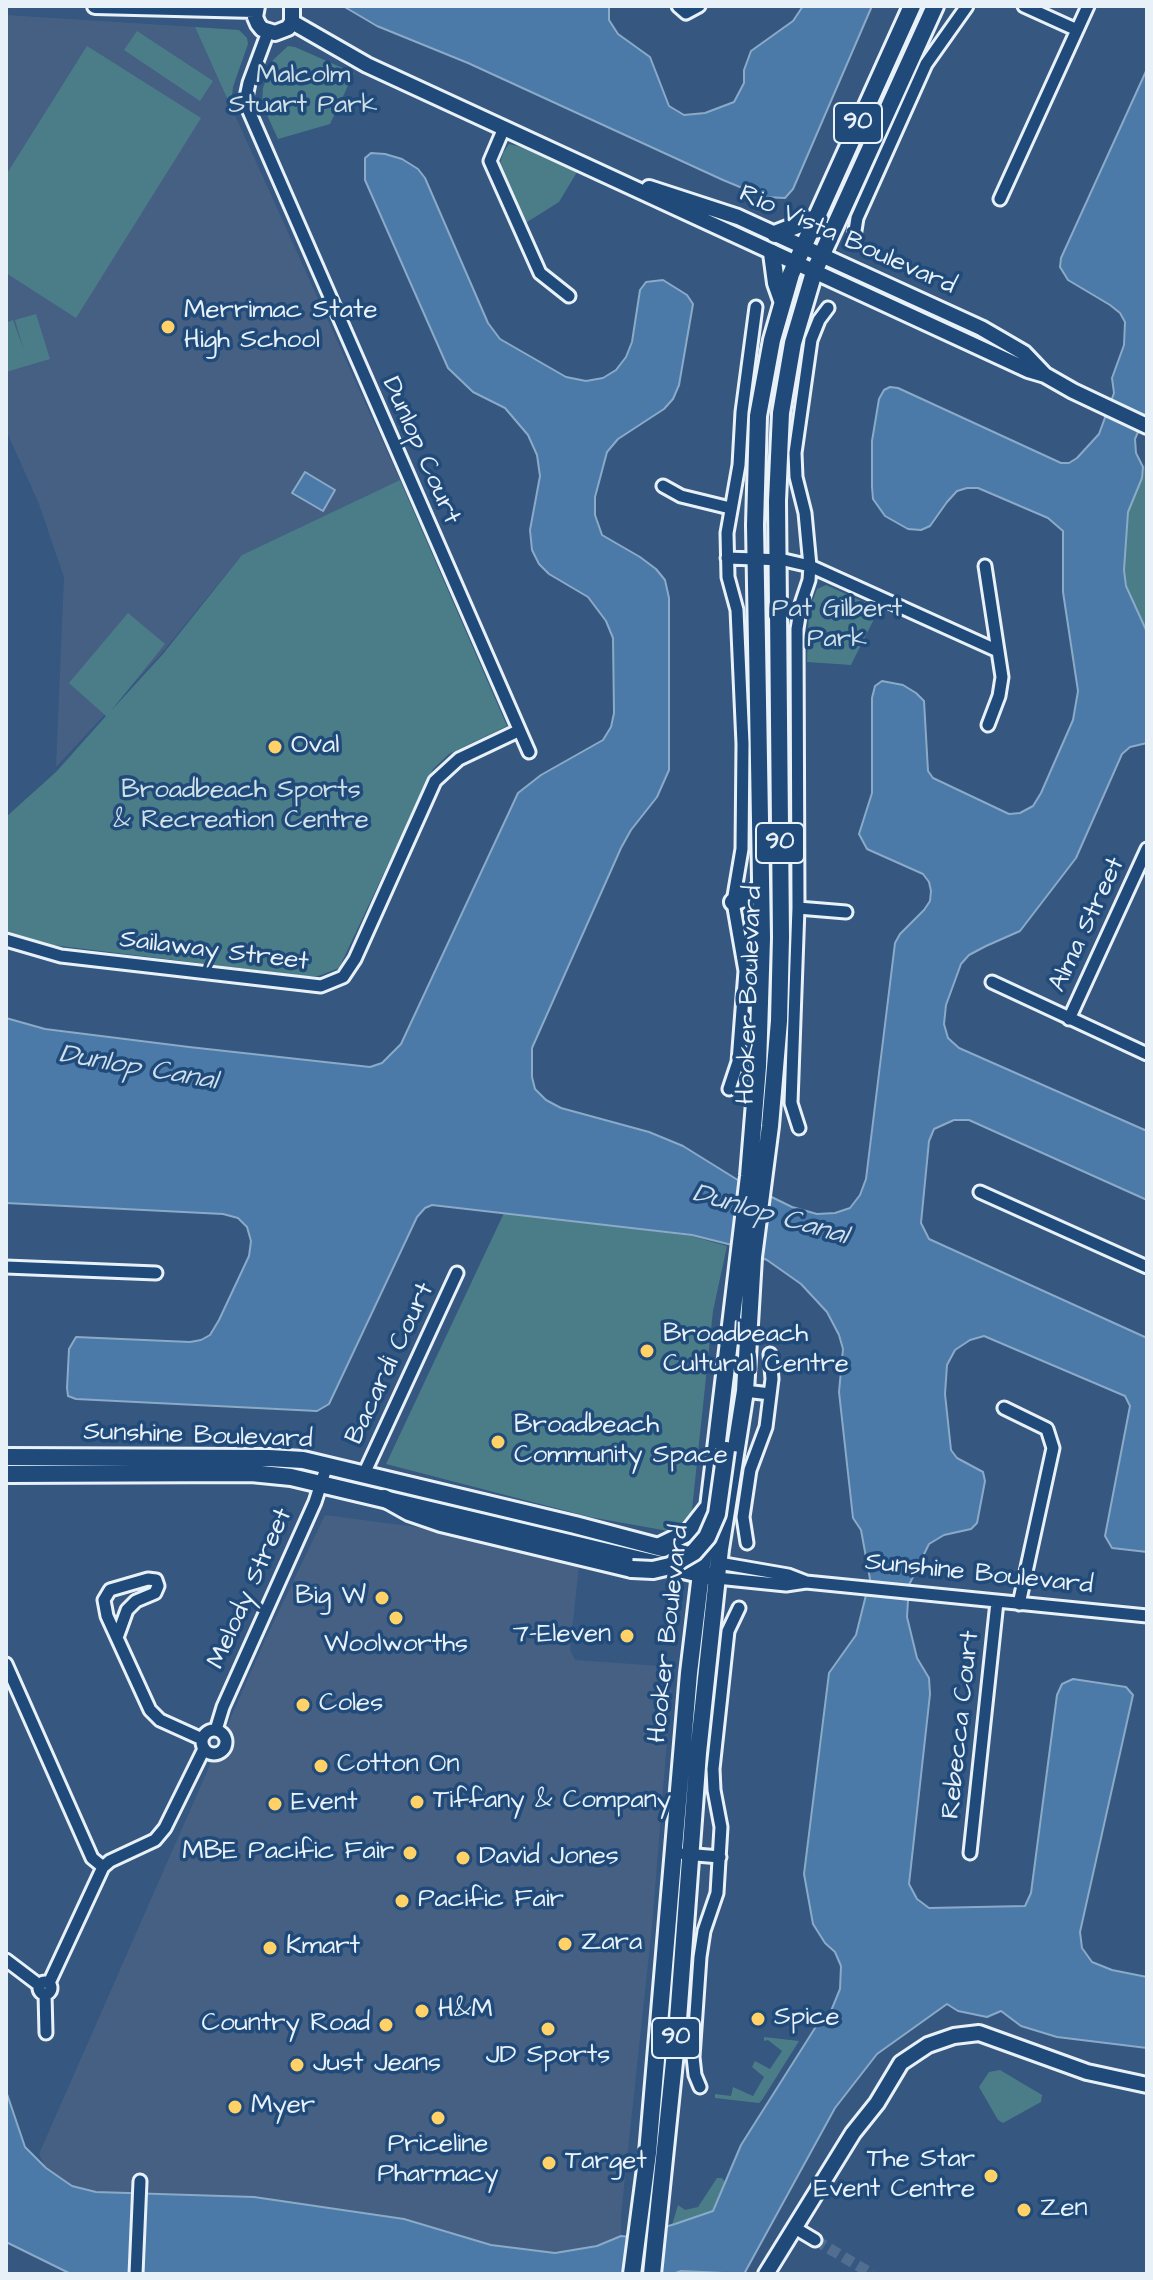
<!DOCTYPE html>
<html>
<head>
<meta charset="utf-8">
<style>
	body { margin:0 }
	#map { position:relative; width:1153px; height:2280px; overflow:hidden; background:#36577f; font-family:"Architects Daughter",sans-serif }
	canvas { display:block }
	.frame { position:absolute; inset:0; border:8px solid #e8f1f8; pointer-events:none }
</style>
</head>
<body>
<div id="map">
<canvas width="1153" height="2280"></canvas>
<div class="frame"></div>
</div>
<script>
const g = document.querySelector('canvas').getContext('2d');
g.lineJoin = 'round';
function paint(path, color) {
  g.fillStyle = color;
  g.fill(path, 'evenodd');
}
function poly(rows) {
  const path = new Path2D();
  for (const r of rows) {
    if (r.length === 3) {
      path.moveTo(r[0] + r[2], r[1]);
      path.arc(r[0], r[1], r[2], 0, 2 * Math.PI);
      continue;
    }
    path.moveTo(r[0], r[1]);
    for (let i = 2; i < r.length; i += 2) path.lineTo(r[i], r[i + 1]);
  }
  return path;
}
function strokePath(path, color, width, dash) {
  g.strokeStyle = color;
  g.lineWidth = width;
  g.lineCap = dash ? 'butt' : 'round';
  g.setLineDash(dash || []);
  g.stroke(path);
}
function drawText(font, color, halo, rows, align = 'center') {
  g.font = font + ' "Architects Daughter",sans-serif';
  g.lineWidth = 7;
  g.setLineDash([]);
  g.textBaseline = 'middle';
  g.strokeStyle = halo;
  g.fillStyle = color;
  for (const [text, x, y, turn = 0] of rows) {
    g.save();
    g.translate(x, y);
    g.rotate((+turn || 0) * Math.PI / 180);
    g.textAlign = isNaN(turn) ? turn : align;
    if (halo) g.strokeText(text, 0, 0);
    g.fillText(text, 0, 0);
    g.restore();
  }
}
paint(poly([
	[6,15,195,27,400,480,242,555,161,654,56,767,64,577,39,504,6,430],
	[325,1515,439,1530,579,1565,570,1650,575,1660,673,1667,652,1926,621,2215,621,2236,598,2246,555,2253,529,2251,491,2245,404,2219,254,2197,96,2192,72,2186,46,2168,39,2154,264,1642]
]), '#466083');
paint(poly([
	[195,27,239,30,247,38,248,44,233,87,231,107],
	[137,31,213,81,200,101,124,50],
	[87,46,201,118,76,318,6,273,6,175],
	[288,46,295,47,354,73,330,124,278,139,262,104,263,88,273,60],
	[509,144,525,148,577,172,559,202,524,224,500,164,503,153],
	[36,314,50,359,6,372,6,323,13,320,24,351,15,320],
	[1147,453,1147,632,1126,586,1124,570,1128,512,1142,478],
	[400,480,507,726,449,754,433,769,339,968,318,976,304,976,52,945,6,931,6,817,56,772,106,716,69,683,128,613,165,644,110,712,163,654,242,555],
	[826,585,879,609,851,665,807,662,809,611,817,589],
	[504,1213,691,1236,727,1246,713,1311,691,1519,686,1525,668,1531,590,1517,386,1464],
	[764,2037,799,2041,762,2100,759,2103,715,2098,715,2094,731,2096,733,2087,753,2096,764,2077,752,2067,755,2061,770,2069,782,2051,768,2040,764,2041],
	[1000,2070,1042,2095,1041,2102,1003,2123,998,2120,979,2087,989,2072],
	[717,2178,722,2178,725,2182,713,2211,672,2225,678,2205,685,2210,698,2207]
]), '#4b7d89');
const water = poly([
	[343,6,609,6,609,20,618,34,650,57,669,106,684,115,705,113,734,102,744,83,744,70,751,51,793,21,803,6,872,6,793,189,785,198,764,197,723,180,468,63,377,26,343,6],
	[1147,69,1147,411,1135,439,1136,453,1143,467,1142,478,1128,512,1124,570,1126,586,1147,632,1147,743,1130,747,1122,754,1076,858,1020,931,986,946,969,955,961,964,946,1005,944,1024,948,1038,959,1048,1147,1131,1147,1200,969,1120,954,1120,934,1129,929,1141,921,1223,929,1239,1147,1338,1147,1552,1112,1548,1105,1536,1130,1406,1125,1396,984,1336,970,1340,955,1350,947,1365,945,1394,951,1450,957,1458,983,1472,985,1481,977,1523,971,1529,944,1535,929,1544,909,1585,907,1617,917,1658,929,1678,930,1694,909,1884,917,1899,929,1908,1025,1906,1031,1893,1057,1695,1062,1684,1073,1679,1126,1687,1133,1695,1080,1932,1082,1948,1092,1962,1112,1970,1147,1977,1147,2048,1057,2037,1021,2026,1001,2011,987,2017,958,2011,947,2004,877,2054,835,2108,744,2274,681,2271,673,2274,71,2274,6,2242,6,2091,25,2147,46,2168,72,2186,96,2192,254,2197,404,2219,491,2245,555,2253,597,2246,621,2236,631,2237,675,2224,713,2211,741,2145,815,2028,831,2011,840,1989,841,1966,835,1952,825,1943,813,1924,804,1874,829,1673,856,1635,870,1579,861,1530,853,1518,839,1392,843,1349,839,1335,827,1312,801,1284,767,1260,732,1245,692,1235,432,1205,425,1208,417,1217,329,1404,317,1411,76,1399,68,1396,67,1388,69,1349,76,1337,190,1342,201,1340,210,1335,219,1320,249,1256,251,1241,247,1227,238,1218,223,1214,6,1203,6,1018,45,1029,189,1047,370,1067,382,1063,401,1044,518,793,541,775,603,740,611,727,614,713,613,638,606,621,588,597,549,574,539,564,532,550,530,530,540,476,537,455,528,435,505,408,473,392,448,368,365,180,365,158,371,153,385,154,402,159,418,169,425,178,488,323,500,339,566,377,586,381,603,378,616,370,626,357,632,342,640,290,646,282,663,280,687,295,693,304,679,385,673,399,664,409,618,439,607,452,595,497,595,515,602,535,640,557,656,569,665,580,669,598,669,770,657,797,631,830,621,848,532,1048,532,1077,535,1089,546,1100,561,1108,649,1132,683,1146,741,1182,792,1207,817,1214,835,1213,850,1208,860,1195,866,1179,895,943,900,934,924,910,930,901,931,891,929,882,923,874,867,849,859,834,872,793,872,698,875,686,882,681,903,685,916,693,924,701,928,771,933,778,1009,814,1020,813,1033,806,1041,793,1073,720,1078,691,1063,592,1063,531,1048,518,978,488,967,488,957,491,947,502,930,526,921,530,908,529,885,516,873,499,872,487,872,441,879,399,884,390,890,387,898,388,1061,463,1069,463,1077,458,1099,434,1114,393,1112,378,1124,345,1125,322,1120,313,1110,305,1068,280,1060,267,1061,258,1147,69],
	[305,472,335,490,323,511,292,493,305,472]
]);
paint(water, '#4b7aa8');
strokePath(water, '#8aaac8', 2);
strokePath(poly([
	[815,2240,872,2274]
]), '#516e91', 11, [11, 5.5]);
const minor = poly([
	[678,6,686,13,699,6],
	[1024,6,1077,30],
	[268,32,249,83,245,102,529,752],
	[504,128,490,161,540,273,569,296],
	[1000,199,1088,6],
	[854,237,857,218,926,64,967,6],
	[663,486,681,496,730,508],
	[727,558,784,560,810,566,998,651],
	[985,566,1002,677,999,696,988,725],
	[798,908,846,912],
	[6,940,61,956,321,986,343,977,355,959,435,781,459,759,518,731],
	[992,982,1147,1054],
	[1069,1019,1147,849],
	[729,1089,738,1062,745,971,733,902,742,849,743,744,737,610,728,577,727,533,739,465,742,412,756,307],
	[799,1128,791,1103,798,908,797,629,801,604,809,580,810,566,805,513,796,477,795,453,811,340,819,320,828,308],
	[980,1192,1147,1267],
	[6,1267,156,1273],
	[745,1391,770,1394],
	[1004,1408,1047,1429,1053,1448,1019,1604],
	[364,1474,457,1273],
	[747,1543,743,1517,750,1470,766,1427,772,1379,770,1354],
	[719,1563,788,1575,806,1582],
	[717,1578,786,1585,806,1582,1147,1616],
	[118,1635,127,1610,136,1601,155,1593,158,1586,156,1580,148,1579,110,1590,104,1600,107,1616,150,1710,160,1720,202,1739],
	[6,1664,92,1858,103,1867],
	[214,1742,12],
	[216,1730,223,1707,315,1502,327,1465],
	[970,1853,997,1602],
	[684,1854,720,1857],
	[6,1960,39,1985],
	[45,1988,6],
	[49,1983,103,1867,110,1861,155,1840,165,1828,204,1749],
	[45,1994,46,2033],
	[700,2087,695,2075,693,2057,700,1957,704,1931,717,1893,721,1827,714,1790,713,1769,728,1631,739,1608],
	[795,2228,815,2240],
	[136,2274,140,2181]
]);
const tertiary = poly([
	[95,6,255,10],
	[257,6,255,17,258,24,262,29,275,33,288,28,292,22,292,6],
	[292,22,367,65,1028,370,1045,375,1073,391,1147,426],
	[649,188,738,217,981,328,1024,353,1044,374],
	[766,2274,853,2133,877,2103,901,2063,928,2045,954,2036,979,2033,1087,2072,1147,2085]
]);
const secondary = poly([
	[6,1457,269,1458,303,1460,575,1525,700,1558],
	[6,1474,251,1473,291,1477,717,1578]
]);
const primary = poly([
	[775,234,815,218],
	[772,253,776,283,782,300],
	[733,902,750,896,761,887],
	[384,1498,409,1512,441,1523,632,1569],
	[660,1546,689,1532,707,1509],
	[632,2274,648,2153,689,1673,749,1176,758,1066,762,938,755,525,758,416,772,340,791,274,912,6],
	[652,2274,677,2033,698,1753,720,1549,745,1391,753,1257,770,1126,779,1021,781,937,777,501,781,413,793,343,814,272,935,6]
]);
strokePath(minor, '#e8f1f8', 17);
strokePath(tertiary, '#e8f1f8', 20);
strokePath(secondary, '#e8f1f8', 22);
strokePath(primary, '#e8f1f8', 22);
strokePath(minor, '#1f4a7a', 11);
strokePath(tertiary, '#1f4a7a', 14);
strokePath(secondary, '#1f4a7a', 16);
strokePath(primary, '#1f4a7a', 16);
const primaryBridge = poly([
	[632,1569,653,1570,670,1566,694,1552,707,1537,717,1514,726,1450]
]);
strokePath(primaryBridge, '#e8f1f8', 22, []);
strokePath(primaryBridge, '#1f4a7a', 16);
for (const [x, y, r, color] of [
	[168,327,8,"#ffd166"],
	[275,747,8,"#ffd166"],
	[647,1351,8,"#ffd166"],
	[498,1442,8,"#ffd166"],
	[382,1598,8,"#ffd166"],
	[396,1618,8,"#ffd166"],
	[627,1636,8,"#ffd166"],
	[303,1705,8,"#ffd166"],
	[321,1766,8,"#ffd166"],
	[417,1802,8,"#ffd166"],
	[275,1804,8,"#ffd166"],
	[410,1853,8,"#ffd166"],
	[463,1858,8,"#ffd166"],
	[402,1901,8,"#ffd166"],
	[565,1944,8,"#ffd166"],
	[270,1948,8,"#ffd166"],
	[422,2011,8,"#ffd166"],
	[758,2019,8,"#ffd166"],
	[386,2025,8,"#ffd166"],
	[548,2029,8,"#ffd166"],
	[297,2065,8,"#ffd166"],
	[235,2107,8,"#ffd166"],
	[438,2118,8,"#ffd166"],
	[549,2163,8,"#ffd166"],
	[991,2176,8,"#ffd166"],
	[1024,2210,8,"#ffd166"]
]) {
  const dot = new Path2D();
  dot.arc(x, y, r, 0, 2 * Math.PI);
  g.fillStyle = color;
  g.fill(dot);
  strokePath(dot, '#1f4a7a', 3);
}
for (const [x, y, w] of [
	[858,123,48],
	[780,843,48],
	[676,2038,48]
]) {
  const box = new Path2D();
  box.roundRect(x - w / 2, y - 20, w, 40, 6);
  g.fillStyle = '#1f4a7a';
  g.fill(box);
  strokePath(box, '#e8f1f8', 2);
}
drawText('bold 24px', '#e8f1f8', null, [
	["90",858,123],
	["90",780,843],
	["90",676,2038]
]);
drawText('26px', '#d0e0e7', '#1f4a7a', [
	["Malcolm",303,77],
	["Stuart Park",303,107],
	["Pat Gilbert",837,611],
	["Park",837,641],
	["Broadbeach Sports",241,792],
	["& Recreation Centre",241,822]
]);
drawText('26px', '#e8f1f8', '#1f4a7a', [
	["Rio Vista Boulevard",847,241,24],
	["Dunlop Court",420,451,66],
	["Alma Street",1088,925,-65],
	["Sailaway Street",214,952,7],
	["Hooker Boulevard",751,995,-88],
	["Bacardi Court",391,1364,-65],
	["Sunshine Boulevard",198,1437,2],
	["Sunshine Boulevard",979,1575,6],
	["Melody Street",251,1589,-66],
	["Hooker Boulevard",670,1634,-84],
	["Rebecca Court",962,1725,-84]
]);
drawText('26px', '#e8f1f8', '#1f4a7a', [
	["Merrimac State",184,312],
	["High School",184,342],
	["Oval",291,747],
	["Broadbeach",663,1336],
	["Cultural Centre",663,1366],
	["Broadbeach",514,1427],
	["Community Space",514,1457],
	["Big W",366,1598,"right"],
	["7-Eleven",611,1636,"right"],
	["Woolworths",396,1646,"center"],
	["Coles",319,1705],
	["Cotton On",337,1766],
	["Tiffany & Company",433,1802],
	["Event",291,1804],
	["MBE Pacific Fair",394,1853,"right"],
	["David Jones",479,1858],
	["Pacific Fair",418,1901],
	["Zara",581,1944],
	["Kmart",286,1948],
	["H&M",438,2011],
	["Spice",774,2019],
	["Country Road",370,2025,"right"],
	["JD Sports",548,2057,"center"],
	["Just Jeans",313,2065],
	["Myer",251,2107],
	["Priceline",438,2146,"center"],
	["Pharmacy",438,2176,"center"],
	["The Star",975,2161,"right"],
	["Event Centre",975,2191,"right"],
	["Target",565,2163],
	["Zen",1040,2210]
], 'left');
drawText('italic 28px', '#d0dfec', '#1f4a7a', [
	["Dunlop Canal",138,1069,10],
	["Dunlop Canal",770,1216,16]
]);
</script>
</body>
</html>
